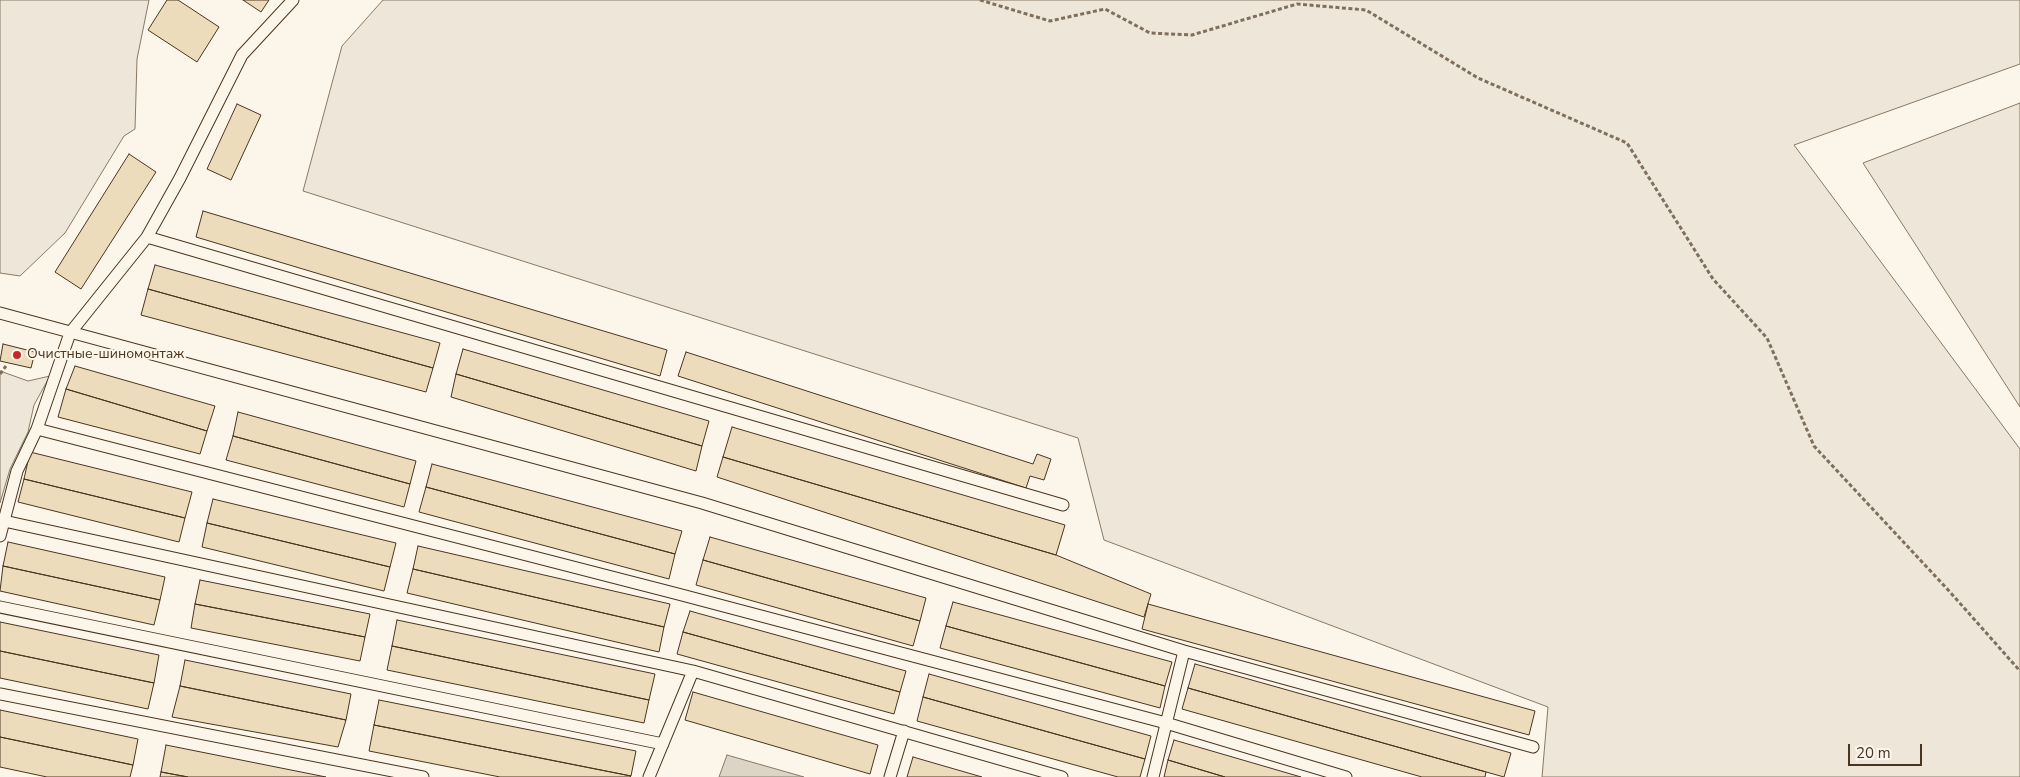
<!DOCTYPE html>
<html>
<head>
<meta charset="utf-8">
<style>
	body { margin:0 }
	#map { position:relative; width:2020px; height:777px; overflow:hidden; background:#fbf6e9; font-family:"Nunito Sans",sans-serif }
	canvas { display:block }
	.scale { position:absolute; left:1848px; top:744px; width:74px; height:22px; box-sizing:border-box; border:2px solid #4a3520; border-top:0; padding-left:6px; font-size:15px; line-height:18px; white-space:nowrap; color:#4a3520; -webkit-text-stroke:4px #fbf6e9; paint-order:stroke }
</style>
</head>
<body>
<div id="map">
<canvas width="2020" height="777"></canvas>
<div class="scale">20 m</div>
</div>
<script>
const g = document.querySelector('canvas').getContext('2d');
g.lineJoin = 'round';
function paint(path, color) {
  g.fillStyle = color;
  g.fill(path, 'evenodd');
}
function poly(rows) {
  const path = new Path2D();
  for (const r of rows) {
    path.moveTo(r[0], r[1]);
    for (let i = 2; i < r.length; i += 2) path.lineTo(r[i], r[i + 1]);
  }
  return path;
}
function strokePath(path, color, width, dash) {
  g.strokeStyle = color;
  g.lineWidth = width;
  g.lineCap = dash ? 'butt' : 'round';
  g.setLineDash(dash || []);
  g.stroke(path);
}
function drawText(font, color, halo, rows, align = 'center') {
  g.font = font + ' "Nunito Sans",sans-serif';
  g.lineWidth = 4;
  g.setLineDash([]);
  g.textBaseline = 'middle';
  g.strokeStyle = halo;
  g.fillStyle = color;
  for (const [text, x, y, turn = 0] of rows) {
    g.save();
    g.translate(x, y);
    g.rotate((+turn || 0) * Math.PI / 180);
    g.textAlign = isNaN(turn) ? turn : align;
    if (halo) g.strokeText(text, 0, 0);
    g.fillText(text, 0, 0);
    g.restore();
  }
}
const green = poly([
	[0,0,149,0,137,59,135,129,124,136,65,233,20,276,0,273,0,0],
	[383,0,2020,0,2020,64,1794,145,2020,449,2020,777,1542,777,1548,707,1104,540,1078,438,303,191,342,46,383,0],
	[2020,103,2020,407,1863,163,2020,103],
	[0,371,28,381,50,376,34,405,28,432,10,469,0,503,0,371]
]);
paint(green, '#ede6d9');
strokePath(green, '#887966', 1);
const water = poly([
	[727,755,804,777,719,777,727,755]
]);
paint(water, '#dcd4c6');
strokePath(water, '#887966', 1);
const building = poly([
	[167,0,178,0,219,27,197,62,148,30,167,0],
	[243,0,269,0,261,12,243,0],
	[237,104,261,115,231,180,207,169,237,104],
	[129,154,156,172,81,289,55,272,129,154],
	[203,211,667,350,660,376,196,237,203,211],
	[155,265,440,343,433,368,148,289,155,265],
	[148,289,433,368,426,392,141,315,148,289],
	[3,344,35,352,31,368,0,361,3,344],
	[463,349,709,421,702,446,456,374,463,349],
	[686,352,1033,464,1037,454,1051,459,1044,480,1030,476,1026,488,678,376,686,352],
	[75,366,215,406,207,431,66,389,75,366],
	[456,374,702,446,696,471,451,397,456,374],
	[66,389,207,431,200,454,58,417,66,389],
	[238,412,416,461,410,484,233,436,238,412],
	[732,427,1065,525,1056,555,723,457,732,427],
	[233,436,410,484,404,507,226,460,233,436],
	[30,452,192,492,185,518,24,479,30,452],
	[723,457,1056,555,1151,594,1144,617,717,477,723,457],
	[432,464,682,531,675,554,426,487,432,464],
	[24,479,185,518,179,542,18,502,24,479],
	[426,487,675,554,669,579,419,512,426,487],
	[213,499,396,543,390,567,207,523,213,499],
	[207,523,390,567,384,591,202,547,207,523],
	[710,537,926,598,920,621,703,560,710,537],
	[8,542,165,577,160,600,3,566,8,542],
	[418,546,670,604,664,627,413,569,418,546],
	[703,560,920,621,913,646,696,585,703,560],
	[3,566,160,600,154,625,0,591,3,566],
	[413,569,664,627,659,652,407,593,413,569],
	[200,580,370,614,365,637,195,604,200,580],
	[953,602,1172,662,1165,686,946,626,953,602],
	[195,604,365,637,360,661,191,628,195,604],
	[1148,604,1535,711,1529,735,1142,629,1148,604],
	[690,611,906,671,900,692,683,632,690,611],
	[397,620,655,674,649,700,392,646,397,620],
	[0,622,159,655,154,683,0,651,0,622],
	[946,626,1165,686,1160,708,940,648,946,626],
	[683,632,900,692,894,714,677,654,683,632],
	[392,646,649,700,644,723,387,670,392,646],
	[0,651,154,683,148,709,0,678,0,651],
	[185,660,351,694,346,720,180,686,185,660],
	[1195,664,1511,753,1504,777,1188,688,1195,664],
	[929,674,1151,736,1145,759,923,697,929,674],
	[180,686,346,720,338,747,172,717,180,686],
	[1188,688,1486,772,1485,777,1422,777,1182,709,1188,688],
	[693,692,878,745,870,774,685,720,693,692],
	[923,697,1145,759,1140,777,1118,777,917,721,923,697],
	[379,700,636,751,631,776,374,725,379,700],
	[0,710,138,739,133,765,0,737,0,710],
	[374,725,631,776,630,777,500,777,369,751,374,725],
	[0,737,133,765,130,777,47,777,0,767,0,737],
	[1174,740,1301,777,1225,777,1168,760,1174,740],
	[166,745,326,777,188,777,161,772,166,745],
	[913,757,982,777,907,777,913,757],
	[1168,760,1225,777,1164,777,1168,760],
	[161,772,188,777,160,777,161,772]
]);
paint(building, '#ecdcbc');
strokePath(building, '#4a3520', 1);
const lane = poly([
	[293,0,242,55,180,178,147,237,1063,505],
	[0,313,702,503,1184,651,1533,747],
	[37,429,678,594,1166,723,1346,777],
	[4,521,693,671,1062,777],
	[0,536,17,471,37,429,70,333,147,237],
	[0,607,663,744],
	[0,694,423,777],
	[649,777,693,671],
	[890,777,904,731],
	[1153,777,1184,651]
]);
strokePath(lane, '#4a3520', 13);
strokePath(poly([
	[980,0,1050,21,1105,9,1150,33,1192,35,1297,4,1366,10,1478,78,1627,143,1713,279,1767,338,1814,446,1950,592,2020,671],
	[0,374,6,366]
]), '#7f6f5c', 3, [4, 2.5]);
strokePath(lane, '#fbf6e9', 11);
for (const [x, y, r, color] of [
	[17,355,5,"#c62828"]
]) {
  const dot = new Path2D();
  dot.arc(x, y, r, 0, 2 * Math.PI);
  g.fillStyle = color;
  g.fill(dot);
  strokePath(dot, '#fbf6e9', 2);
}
drawText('14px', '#4a3520', '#fbf6e9', [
	["Очистные-шиномонтаж",27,355]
], 'left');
</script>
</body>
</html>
